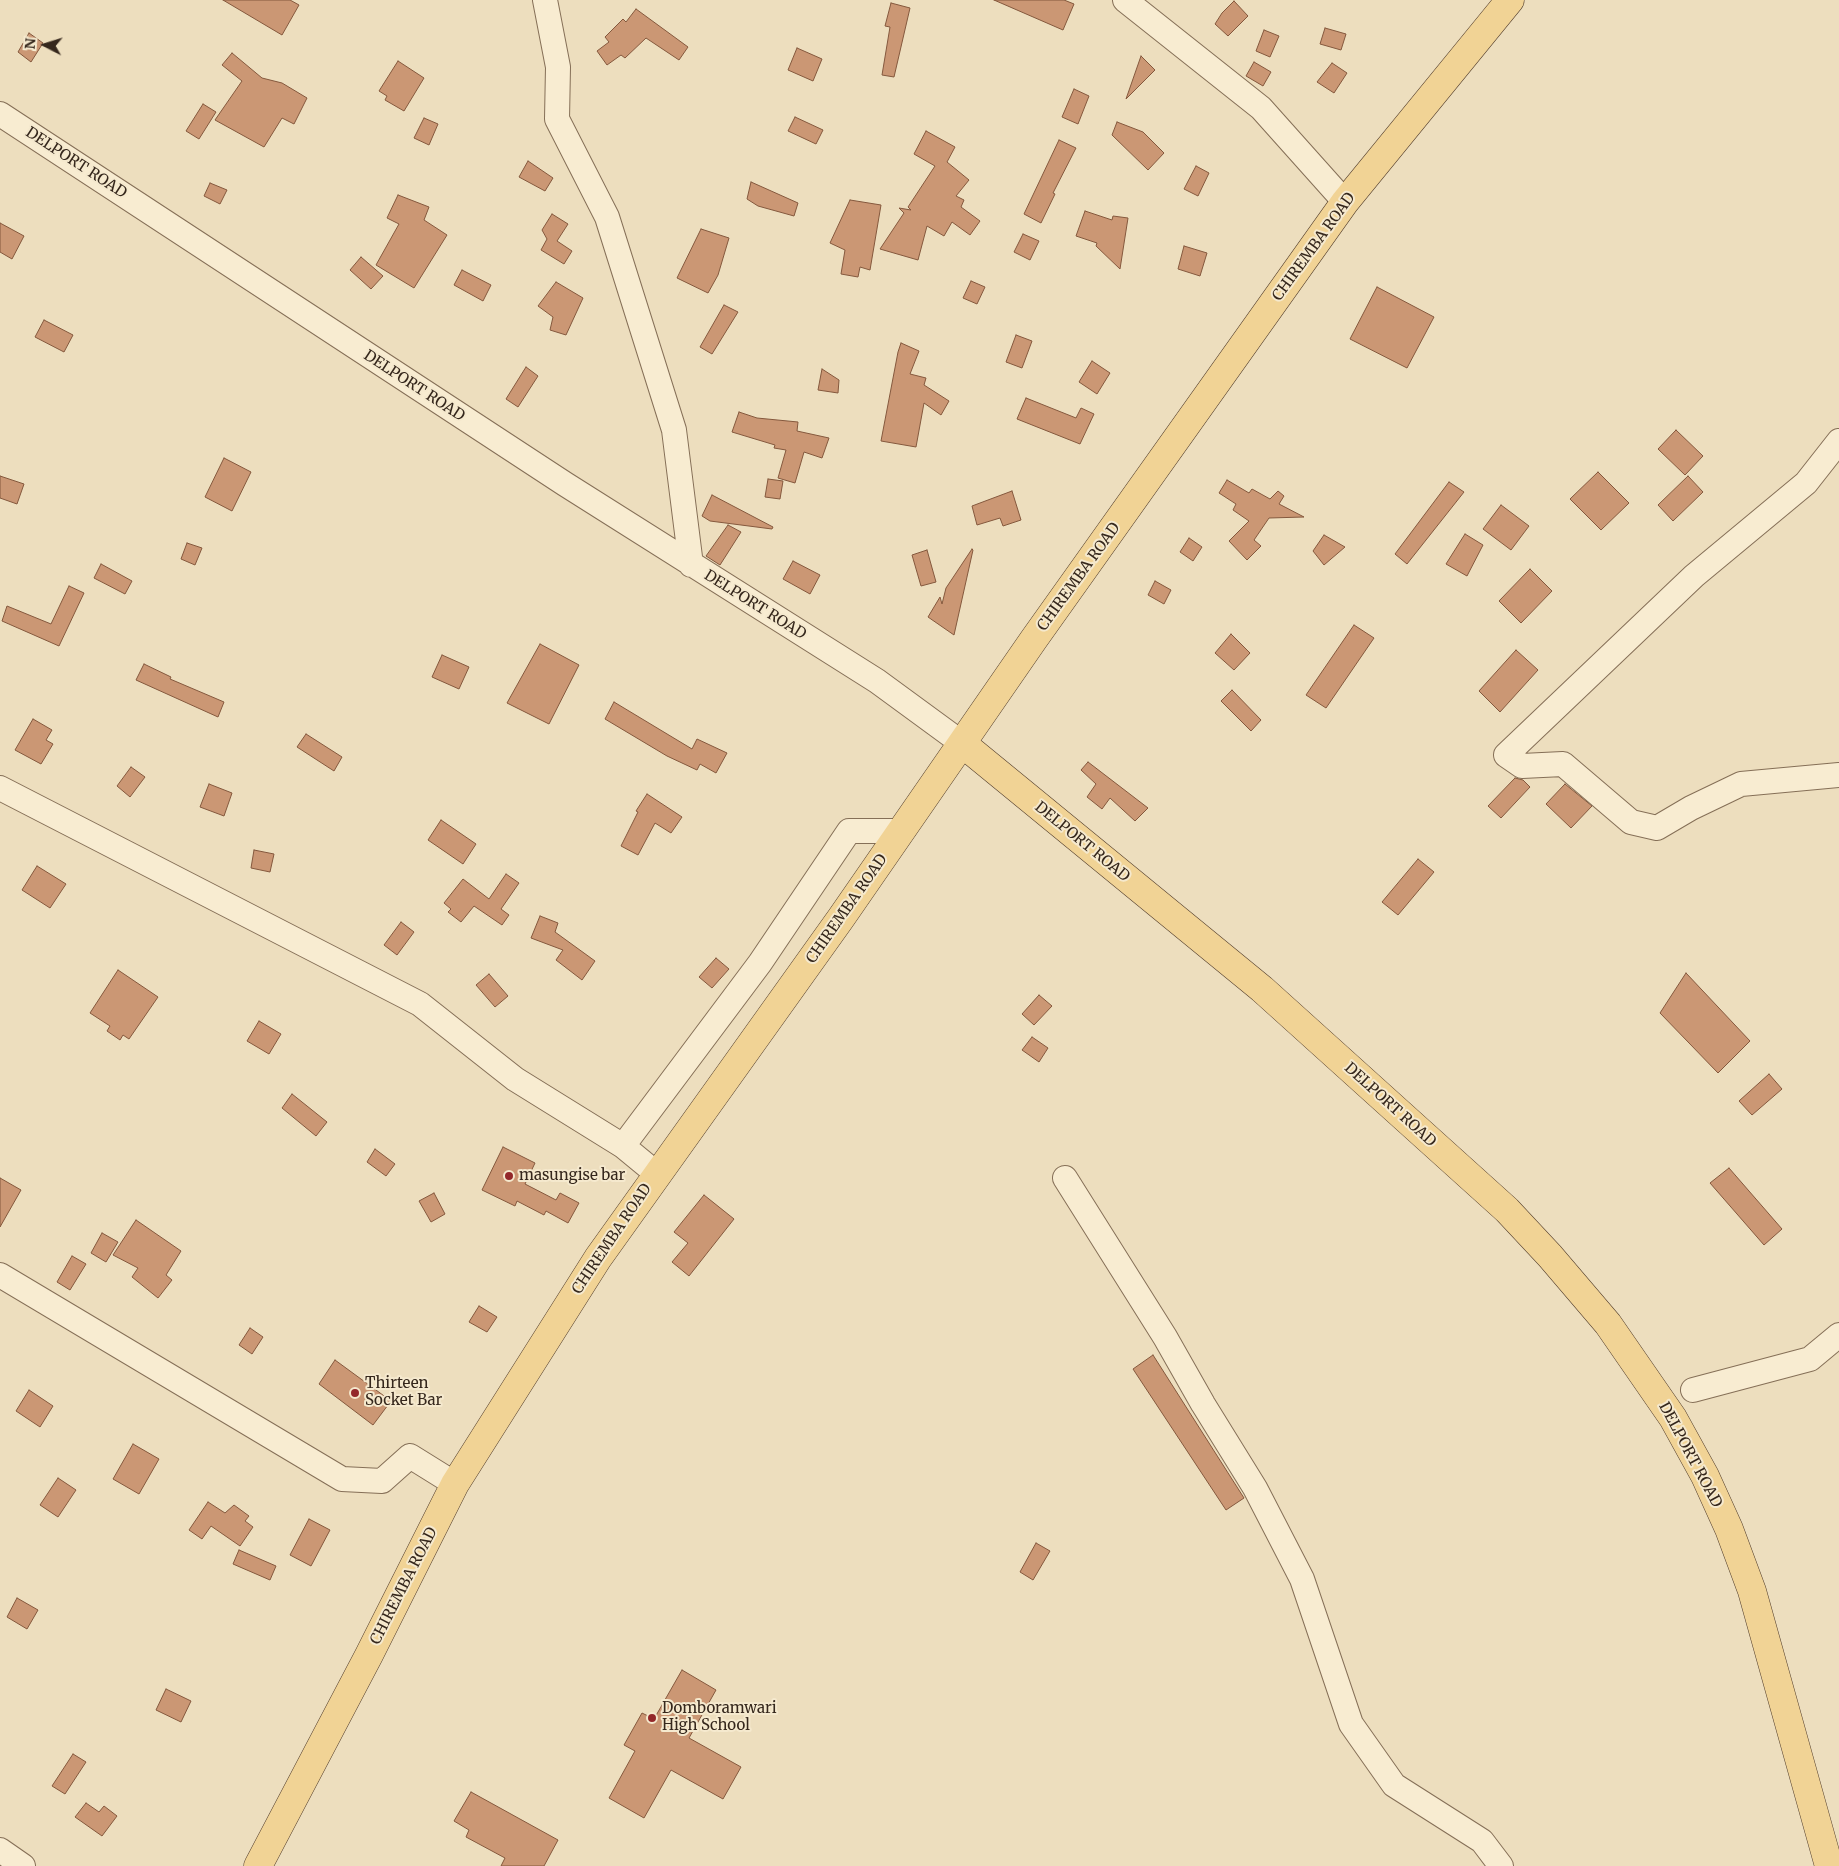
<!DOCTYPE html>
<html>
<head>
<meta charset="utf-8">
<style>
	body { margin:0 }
	#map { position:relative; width:1839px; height:1866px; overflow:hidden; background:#eddebe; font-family:Merriweather,serif }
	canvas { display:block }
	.north { position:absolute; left:20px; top:20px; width:50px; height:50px; -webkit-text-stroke:4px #f5e9ce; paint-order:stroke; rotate:275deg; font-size:14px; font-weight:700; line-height:20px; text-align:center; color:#35271c }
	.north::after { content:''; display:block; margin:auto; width:18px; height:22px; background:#35271c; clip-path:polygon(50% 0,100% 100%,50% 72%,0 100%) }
</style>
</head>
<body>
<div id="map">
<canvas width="1839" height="1866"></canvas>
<div class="north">N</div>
</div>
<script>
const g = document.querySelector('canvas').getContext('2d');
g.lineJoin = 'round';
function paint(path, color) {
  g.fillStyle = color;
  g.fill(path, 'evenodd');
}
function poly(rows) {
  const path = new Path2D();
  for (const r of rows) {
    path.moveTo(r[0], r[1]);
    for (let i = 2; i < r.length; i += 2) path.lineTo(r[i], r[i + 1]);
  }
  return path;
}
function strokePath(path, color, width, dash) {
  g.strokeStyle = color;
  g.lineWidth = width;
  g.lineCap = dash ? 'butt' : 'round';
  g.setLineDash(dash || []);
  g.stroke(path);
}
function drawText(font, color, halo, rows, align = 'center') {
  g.font = font + ' Merriweather,serif';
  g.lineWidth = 4;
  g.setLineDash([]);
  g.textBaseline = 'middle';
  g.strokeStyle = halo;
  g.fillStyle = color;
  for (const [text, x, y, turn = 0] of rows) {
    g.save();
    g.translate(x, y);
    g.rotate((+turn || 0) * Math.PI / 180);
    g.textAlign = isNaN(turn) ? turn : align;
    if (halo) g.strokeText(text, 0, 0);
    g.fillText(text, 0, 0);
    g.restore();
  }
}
const building = poly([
	[223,0,290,0,299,5,282,35,223,0],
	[994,0,1064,0,1074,4,1063,30,994,0],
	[1234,1,1248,16,1228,36,1215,24,1222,13,1234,1],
	[891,3,910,8,894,77,882,75,890,27,885,26,891,3],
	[636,9,688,47,679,60,646,38,625,58,621,55,607,65,597,51,609,42,605,37,623,19,626,22,636,9],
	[1325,28,1346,34,1341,50,1320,44,1325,28],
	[1264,30,1279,36,1270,57,1256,51,1264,30],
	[29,33,43,43,31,62,18,52,29,33],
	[797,48,822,59,813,81,788,70,797,48],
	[232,53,262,78,282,83,307,98,294,124,282,118,264,147,215,120,242,81,222,65,232,53],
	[1141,56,1155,70,1126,99,1141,56],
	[398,61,424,78,404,111,385,100,387,96,379,91,398,61],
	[1254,62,1271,72,1263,86,1246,76,1254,62],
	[1332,63,1347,73,1334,93,1317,82,1332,63],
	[1074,89,1089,96,1078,124,1062,117,1074,89],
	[203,104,216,112,199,139,186,131,203,104],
	[795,117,823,130,816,144,788,131,795,117],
	[424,118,438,124,429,145,414,138,424,118],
	[1117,122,1143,132,1164,153,1148,170,1112,135,1117,122],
	[926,131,955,147,947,162,969,180,956,196,964,200,961,207,980,221,970,235,952,222,944,236,927,226,918,260,880,249,904,213,899,208,911,210,908,207,935,166,914,154,926,131],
	[1059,140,1076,148,1053,193,1055,194,1041,223,1024,214,1059,140],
	[528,161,553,178,545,191,519,177,528,161],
	[1196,166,1209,173,1198,196,1184,189,1196,166],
	[751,182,798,203,794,216,758,206,747,199,751,182],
	[210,183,227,190,220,204,204,196,210,183],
	[398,195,429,207,424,220,447,235,414,288,376,265,399,224,387,218,398,195],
	[850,200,881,205,870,270,860,267,858,277,841,274,845,250,830,243,850,200],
	[1085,211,1112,220,1113,216,1128,218,1120,269,1096,246,1097,243,1076,236,1085,211],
	[552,214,568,224,557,241,572,251,564,264,541,250,547,239,542,230,552,214],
	[0,223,24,236,12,259,0,252,0,223],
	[701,229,729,238,718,275,708,293,677,278,701,229],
	[1023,234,1039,241,1030,260,1014,252,1023,234],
	[1184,246,1207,253,1200,276,1178,269,1184,246],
	[361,257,383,276,371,289,350,270,361,257],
	[462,270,491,285,483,301,454,285,462,270],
	[971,281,985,287,977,304,963,298,971,281],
	[556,282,583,298,566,335,550,330,553,317,538,306,556,282],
	[1377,287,1434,317,1407,368,1350,339,1377,287],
	[724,305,738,312,712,354,700,347,724,305],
	[44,320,73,335,64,352,35,337,44,320],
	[1016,335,1032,341,1022,368,1006,362,1016,335],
	[901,343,919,351,910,374,926,378,924,385,949,401,941,415,924,403,916,447,881,441,898,352,901,343],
	[1092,361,1110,373,1097,394,1079,382,1092,361],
	[526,367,538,376,518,407,506,399,526,367],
	[822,369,839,380,838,393,818,390,822,369],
	[1026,398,1076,418,1081,408,1094,414,1080,444,1017,419,1026,398],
	[739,412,757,418,798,422,797,431,829,438,822,458,804,452,795,483,778,478,786,450,774,448,775,445,732,432,739,412],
	[1676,430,1703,456,1685,475,1658,449,1676,430],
	[224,458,251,472,232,511,205,497,224,458],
	[1598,472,1629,503,1601,530,1570,499,1598,472],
	[0,476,24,484,17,504,0,498,0,476],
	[1688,476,1703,492,1673,521,1658,505,1688,476],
	[768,479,783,481,780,499,765,497,768,479],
	[1227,480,1249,493,1252,489,1270,499,1278,491,1284,496,1279,504,1304,517,1269,518,1254,540,1261,546,1247,560,1229,541,1249,521,1233,510,1236,504,1219,493,1227,480],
	[1449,482,1464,492,1407,564,1395,554,1449,482],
	[1012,491,1021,520,1003,526,1000,518,977,525,972,506,1012,491],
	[712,495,773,527,772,529,710,521,702,516,712,495],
	[1501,505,1529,526,1511,550,1483,529,1501,505],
	[728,525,741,532,720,565,706,556,728,525],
	[1465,534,1483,545,1467,576,1446,564,1465,534],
	[1324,535,1345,547,1324,565,1313,551,1324,535],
	[1189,538,1202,547,1193,561,1180,552,1189,538],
	[187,543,202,548,195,565,181,559,187,543],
	[972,549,973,550,954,635,928,617,940,597,942,604,946,588,972,549],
	[927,550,936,582,921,586,912,555,927,550],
	[793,561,820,575,810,594,783,579,793,561],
	[101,564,132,581,125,594,94,578,101,564],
	[1530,569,1552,591,1521,623,1499,601,1530,569],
	[1155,581,1171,590,1164,604,1148,595,1155,581],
	[69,586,84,593,59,646,2,621,7,606,51,624,69,586],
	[1354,625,1374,638,1326,708,1306,695,1354,625],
	[1231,634,1250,653,1234,670,1215,653,1231,634],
	[540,644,579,665,549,724,507,703,540,644],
	[1516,650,1538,670,1500,712,1479,691,1516,650],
	[442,655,469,667,459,689,432,677,442,655],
	[144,664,171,677,170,679,224,702,218,717,136,680,144,664],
	[1232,690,1261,720,1251,731,1221,701,1232,690],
	[614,702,692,749,697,739,727,753,716,773,700,764,697,770,667,756,605,719,614,702],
	[33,719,52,730,46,740,53,744,41,764,15,750,33,719],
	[306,734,342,757,334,771,297,747,306,734],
	[1088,762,1148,808,1135,821,1110,798,1102,809,1087,797,1096,784,1081,770,1088,762],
	[131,767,145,777,130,797,117,786,131,767],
	[1515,778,1523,780,1530,787,1501,818,1488,806,1515,778],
	[209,784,232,793,224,816,200,807,209,784],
	[1565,784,1592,806,1571,828,1546,804,1565,784],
	[647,794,682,817,671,833,655,823,638,855,621,846,638,812,636,811,647,794],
	[441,820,476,844,463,864,428,840,441,820],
	[254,850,274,854,270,872,251,868,254,850],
	[1418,859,1434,872,1398,915,1382,902,1418,859],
	[37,866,66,884,50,908,22,890,37,866],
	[506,874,519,883,501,909,509,915,502,925,474,906,461,922,448,912,451,909,444,903,463,879,489,899,506,874],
	[540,916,558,923,555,932,595,961,582,980,556,960,563,950,531,938,540,916],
	[401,922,414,932,397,955,384,945,401,922],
	[716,958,729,969,712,988,699,977,716,958],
	[118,970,158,997,129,1039,123,1035,120,1040,107,1031,110,1026,90,1013,118,970],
	[1686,973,1750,1041,1718,1073,1660,1013,1686,973],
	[489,974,508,996,495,1007,476,985,489,974],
	[1039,995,1052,1006,1034,1025,1022,1014,1039,995],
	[259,1021,281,1034,269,1054,247,1041,259,1021],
	[1032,1037,1048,1048,1039,1062,1022,1050,1032,1037],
	[1769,1074,1782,1089,1752,1115,1739,1101,1769,1074],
	[292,1094,327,1122,316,1136,282,1108,292,1094],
	[503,1147,535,1163,525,1184,556,1200,560,1193,579,1203,568,1223,546,1211,544,1215,517,1201,515,1206,482,1190,503,1147],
	[375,1149,395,1164,386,1176,367,1162,375,1149],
	[1729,1168,1782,1229,1764,1245,1710,1183,1729,1168],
	[0,1178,21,1190,0,1227,0,1178],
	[434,1193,445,1214,431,1222,419,1201,434,1193],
	[704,1195,734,1219,689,1276,672,1262,688,1243,674,1232,704,1195],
	[136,1220,181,1251,166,1275,172,1280,158,1298,132,1277,138,1268,113,1255,136,1220],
	[102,1233,118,1242,106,1262,91,1253,102,1233],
	[72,1256,86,1264,70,1290,57,1282,72,1256],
	[479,1306,497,1317,487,1332,469,1322,479,1306],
	[250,1328,263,1337,252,1354,239,1345,250,1328],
	[1153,1355,1244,1498,1226,1510,1133,1369,1153,1355],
	[335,1360,391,1401,373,1425,319,1384,335,1360],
	[29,1390,53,1406,40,1427,16,1411,29,1390],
	[133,1444,159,1459,139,1494,113,1479,133,1444],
	[58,1478,76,1490,58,1517,40,1505,58,1478],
	[208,1502,225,1513,234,1505,249,1516,245,1521,253,1527,240,1546,211,1526,202,1539,189,1530,208,1502],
	[309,1519,330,1530,311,1566,290,1555,309,1519],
	[1036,1543,1050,1551,1033,1580,1020,1572,1036,1543],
	[239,1550,276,1566,270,1580,233,1564,239,1550],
	[17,1598,38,1610,27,1629,7,1617,17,1598],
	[682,1670,716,1690,689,1738,741,1767,723,1799,671,1770,644,1818,609,1798,635,1751,624,1745,642,1713,654,1719,682,1670],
	[166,1689,191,1701,181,1722,156,1710,166,1689],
	[73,1754,86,1762,65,1794,52,1786,73,1754],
	[471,1792,558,1840,544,1866,501,1866,505,1858,466,1837,469,1830,454,1821,471,1792],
	[86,1803,99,1812,104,1806,117,1816,102,1836,75,1817,86,1803]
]);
paint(building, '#cb9774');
strokePath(building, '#84583d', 1);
const minor = poly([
	[545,0,558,67,557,119,607,217,674,430,691,565],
	[1125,0,1261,108,1345,202],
	[0,114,565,484,877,681,963,744],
	[1839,441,1806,483,1694,576,1506,755,1522,766,1563,764,1631,822,1657,828,1691,808,1741,784,1839,775],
	[0,788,420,1004,515,1079,623,1146,657,1174],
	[623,1146,760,963,849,831,902,831],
	[1065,1178,1165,1337,1203,1404,1255,1488,1302,1579,1351,1724,1394,1785,1482,1841,1501,1866],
	[0,1275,342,1479,382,1481,410,1456,455,1484],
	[1693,1390,1810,1359,1839,1335],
	[0,1850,23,1866]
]);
const major = poly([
	[963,744,1262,989,1507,1210,1550,1256,1608,1324,1673,1418,1705,1476,1729,1529,1752,1591,1829,1866],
	[258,1866,369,1655,455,1484,598,1258,841,918,1034,639,1345,202,1510,0]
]);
strokePath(minor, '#856f57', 26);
strokePath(major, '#523d2c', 29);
strokePath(minor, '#f8ecd1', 24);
strokePath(major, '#f1d395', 28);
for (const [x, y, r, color] of [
	[509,1176,5,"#93282a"],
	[355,1393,5,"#93282a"],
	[652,1718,5,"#93282a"]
]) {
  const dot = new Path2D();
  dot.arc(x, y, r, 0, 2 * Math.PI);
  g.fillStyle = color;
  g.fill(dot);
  strokePath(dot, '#f5e9ce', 2);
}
drawText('15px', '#35271c', '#f5e9ce', [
	["DELPORT ROAD",76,163,33],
	["CHIREMBA ROAD",1314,247,-54],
	["DELPORT ROAD",414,386,33],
	["CHIREMBA ROAD",1079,577,-54],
	["DELPORT ROAD",755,605,32],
	["DELPORT ROAD",1082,842,39],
	["CHIREMBA ROAD",847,909,-55],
	["DELPORT ROAD",1390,1105,42],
	["CHIREMBA ROAD",612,1239,-56],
	["DELPORT ROAD",1690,1455,62],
	["CHIREMBA ROAD",404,1586,-63]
]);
drawText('15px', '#35271c', '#f5e9ce', [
	["masungise bar",519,1176],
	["Thirteen",365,1384],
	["Socket Bar",365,1401],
	["Domboramwari",662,1709],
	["High School",662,1726]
], 'left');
</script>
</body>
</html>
